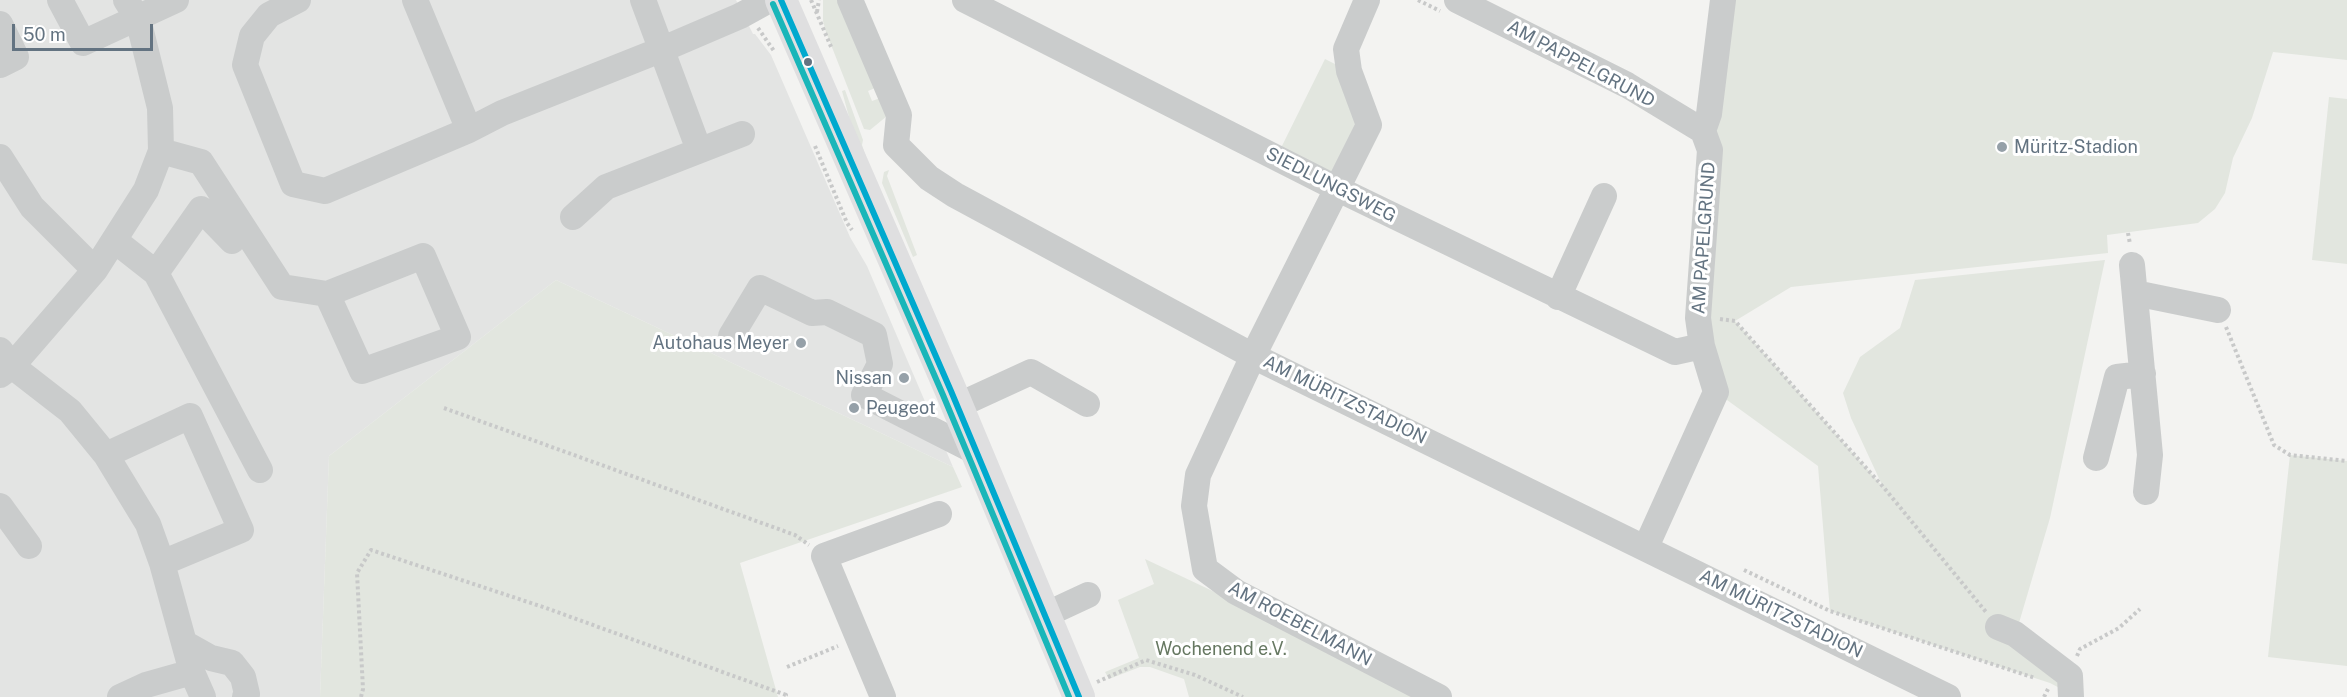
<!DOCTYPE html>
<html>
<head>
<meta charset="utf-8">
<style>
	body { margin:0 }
	#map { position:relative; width:2347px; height:697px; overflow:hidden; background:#f3f3f1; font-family:"Public Sans",sans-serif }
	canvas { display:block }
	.scale { position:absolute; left:12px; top:24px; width:141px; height:27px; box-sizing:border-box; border:3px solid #637381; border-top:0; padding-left:8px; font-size:18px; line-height:21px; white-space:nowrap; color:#637381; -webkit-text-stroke:4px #fff; paint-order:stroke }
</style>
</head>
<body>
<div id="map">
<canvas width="2347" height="697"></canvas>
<div class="scale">50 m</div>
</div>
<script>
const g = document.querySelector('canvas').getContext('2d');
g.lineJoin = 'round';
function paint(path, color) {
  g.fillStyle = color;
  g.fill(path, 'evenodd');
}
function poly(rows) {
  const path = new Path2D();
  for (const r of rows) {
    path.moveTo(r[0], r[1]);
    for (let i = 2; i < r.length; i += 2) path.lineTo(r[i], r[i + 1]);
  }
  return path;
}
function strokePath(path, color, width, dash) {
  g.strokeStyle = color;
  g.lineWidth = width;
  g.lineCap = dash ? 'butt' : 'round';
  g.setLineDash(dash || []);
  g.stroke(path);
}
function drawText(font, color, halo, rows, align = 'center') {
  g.font = font + ' "Public Sans",sans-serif';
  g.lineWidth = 6;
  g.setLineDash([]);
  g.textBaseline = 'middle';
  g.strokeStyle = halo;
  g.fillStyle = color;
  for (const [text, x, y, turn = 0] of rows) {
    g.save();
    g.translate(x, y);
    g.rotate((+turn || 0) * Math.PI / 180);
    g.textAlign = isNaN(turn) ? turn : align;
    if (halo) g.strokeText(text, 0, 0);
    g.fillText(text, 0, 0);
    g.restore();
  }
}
paint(poly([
	[0,0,736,0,753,34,755,34,771,55,850,237,867,266,953,467,556,280,329,456,320,697,0,697]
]), '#e3e4e3');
paint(poly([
	[823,0,845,0,875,88,868,91,872,101,883,97,887,116,870,130,864,129,826,32,823,21],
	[1732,0,2347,0,2347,60,2273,52,2252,118,2233,158,2225,193,2215,209,2198,223,2107,235,2108,253,1791,287,1735,321,1883,487,1851,418,1843,393,1860,357,1900,328,1915,280,2105,260,2050,518,2016,633,2071,694,2050,683,1830,611,1818,466,1716,392,1704,248,1710,150],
	[1325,59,1349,71,1369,125,1338,189,1276,158],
	[845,90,863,140,862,145,877,190,856,143,842,91],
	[2329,97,2347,99,2347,264,2312,260],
	[889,170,887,176,917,255,913,257,882,183,884,172],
	[556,280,953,467,962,487,740,563,778,697,320,697,329,456],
	[2290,455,2347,461,2347,666,2268,657],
	[1145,559,1257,612,1425,697,1189,697,1184,679,1150,667,1140,667,1109,679,1105,672,1139,658,1118,600,1154,584]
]), '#e2e6df');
strokePath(poly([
	[811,0,832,49],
	[1418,0,1440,11],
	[817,12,819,0],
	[758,28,774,51],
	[815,146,847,223,852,230],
	[2128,233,2130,244],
	[1720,319,1735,321,1885,489,1986,612],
	[2226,327,2274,445,2290,455,2347,461],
	[444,408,795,535,809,545],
	[1744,570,1830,611,2035,678],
	[2077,656,2080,649,2119,628,2140,609],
	[787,667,838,646],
	[1097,682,1146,660,1195,675,1243,697],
	[361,697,363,689,357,573,371,550,546,608,786,695,784,697],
	[2044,697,2048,689]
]), '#c8c9c9', 4, [3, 3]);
strokePath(poly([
	[60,0,83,43,176,0],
	[298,0,269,15,252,36,245,65,293,184,325,191,469,130,502,113,663,49,740,16,769,0],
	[415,0,469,130],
	[643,0,699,150],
	[850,0,899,115,896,145,929,178,955,195,1253,356,1948,697],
	[965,0,1338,189,1675,352,1702,346],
	[1367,0,1346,49,1349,71,1369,125,1253,356,1198,475,1194,506,1205,569,1236,592,1439,697],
	[1457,0,1627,85,1703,131],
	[0,24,16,57,0,65],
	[1703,131,1709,114,1723,0],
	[161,151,201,162,282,287,327,294,362,371,458,337,423,256,327,294],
	[0,157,32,207,95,270],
	[573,217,606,187,742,134],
	[114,240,156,273,260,470],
	[2132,265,2150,455,2146,492],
	[156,273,201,209,232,241],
	[2135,293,2218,310],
	[1558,297,1604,196],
	[731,336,760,288,812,313,827,312,874,335,880,364,864,395,976,452],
	[0,350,12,366,70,411,106,455,148,524,162,563,192,672,203,697],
	[0,375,12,366,95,270,146,190,161,151,160,108,138,19,126,0],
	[957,406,1031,372,1087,404],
	[106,455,190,416,241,530,162,563],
	[2096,458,2117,377,2143,374],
	[0,506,29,546],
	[1646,547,1716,392,1702,346,1698,318,1710,150,1703,131],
	[1045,615,1088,595],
	[1998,627,2015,634,2070,676,2071,697],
	[186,644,211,658,232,663,243,677,247,694,245,697],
	[120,697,146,685,192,672],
	[883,697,824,556,939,514]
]), '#cacccc', 26);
strokePath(poly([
	[781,0,951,391,1079,697]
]), '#dfdfe0', 32);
strokePath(poly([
	[781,0,951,391,1079,697]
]), '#00a9ce', 6);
strokePath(poly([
	[773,4,943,395,1069,697]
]), '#19b6b9', 6);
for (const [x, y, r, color] of [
	[808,62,5,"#637381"],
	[2002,147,6,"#95a0a8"],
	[801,343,6,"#95a0a8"],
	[904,378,6,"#95a0a8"],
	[854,408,6,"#95a0a8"]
]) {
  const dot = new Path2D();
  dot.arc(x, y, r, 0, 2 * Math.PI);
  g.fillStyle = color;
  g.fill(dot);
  strokePath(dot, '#fff', 2);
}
drawText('18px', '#637381', '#fff', [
	["AM PAPPELGRUND",1581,64,28],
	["SIEDLUNGSWEG",1331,185,27],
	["AM PAPELGRUND",1704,238,-86],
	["AM MÜRITZSTADION",1345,400,26],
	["AM MÜRITZSTADION",1781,614,26],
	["AM ROEBELMANN",1300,624,28]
]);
drawText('18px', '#637381', '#fff', [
	["Müritz-Stadion",2014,147],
	["Autohaus Meyer",789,343,"right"],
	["Nissan",892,378,"right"],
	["Peugeot",866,408]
], 'left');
drawText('18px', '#667861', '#fff', [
	["Wochenend e.V.",1221,649]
]);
</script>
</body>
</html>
